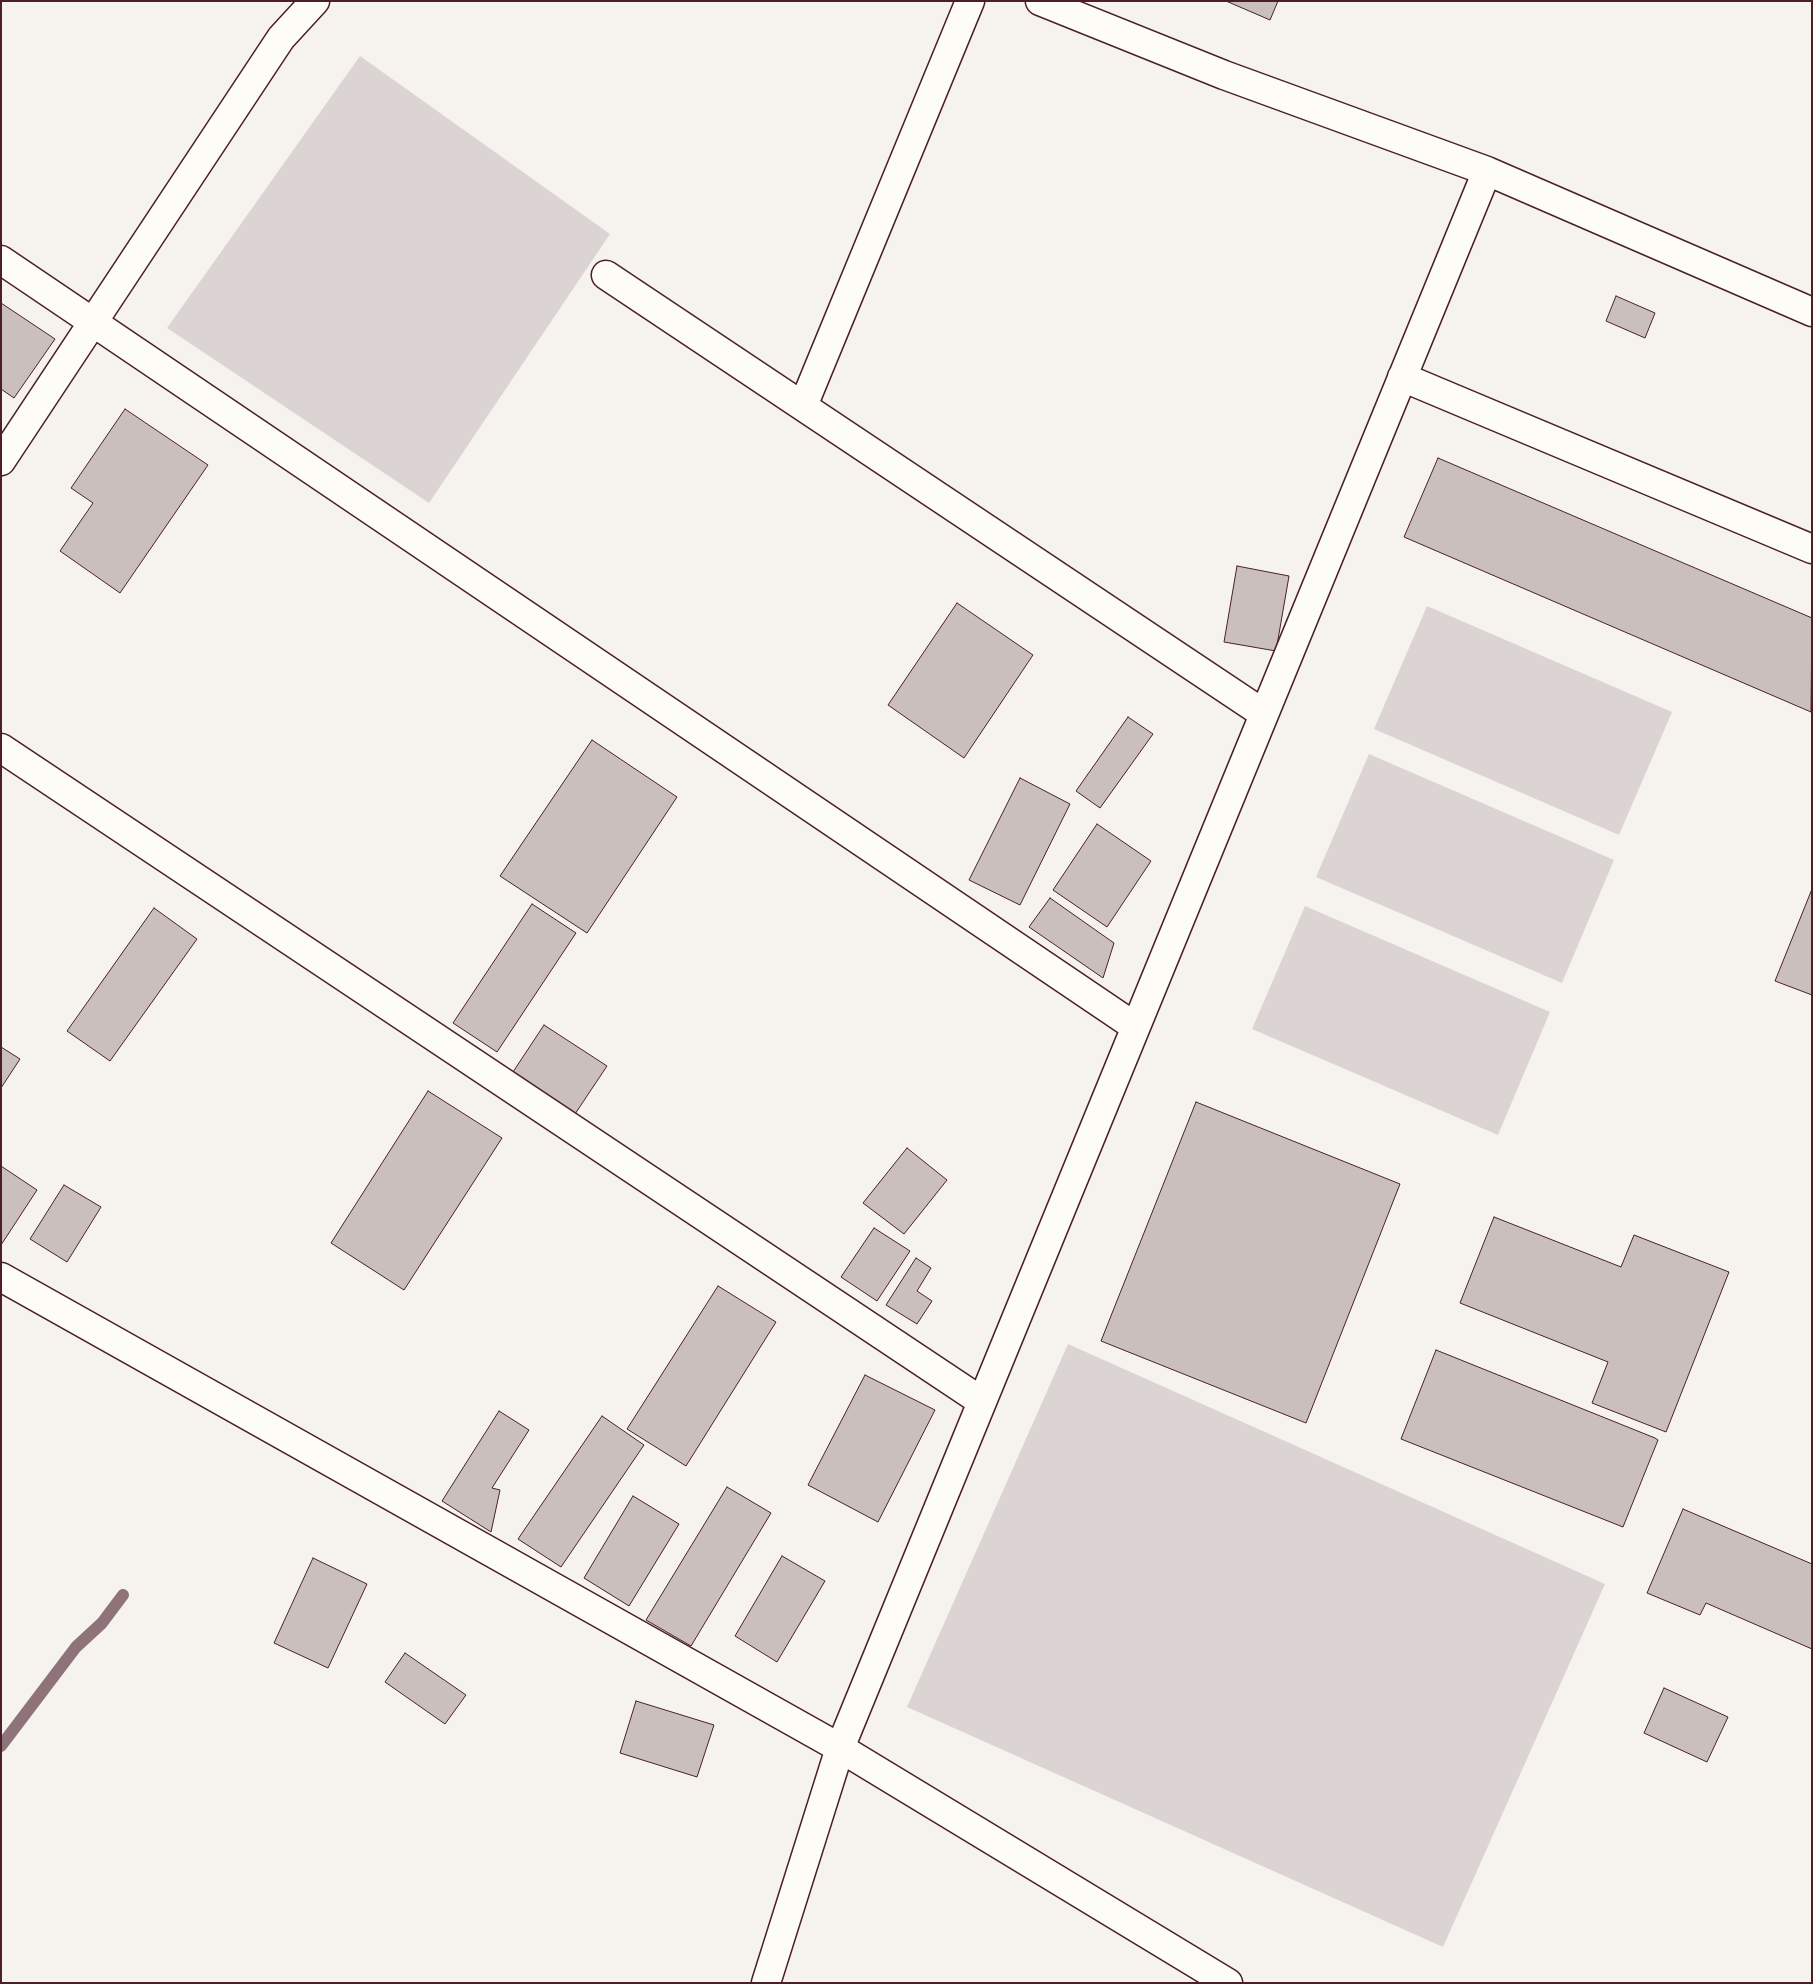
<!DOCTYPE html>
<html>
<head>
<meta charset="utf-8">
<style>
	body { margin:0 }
	#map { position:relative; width:1813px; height:1984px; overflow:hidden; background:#f6f3ef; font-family:"Gochi Hand",sans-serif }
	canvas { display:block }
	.frame { position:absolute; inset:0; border:2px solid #4a1f2b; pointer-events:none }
</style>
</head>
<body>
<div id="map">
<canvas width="1813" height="1984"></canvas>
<div class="frame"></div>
</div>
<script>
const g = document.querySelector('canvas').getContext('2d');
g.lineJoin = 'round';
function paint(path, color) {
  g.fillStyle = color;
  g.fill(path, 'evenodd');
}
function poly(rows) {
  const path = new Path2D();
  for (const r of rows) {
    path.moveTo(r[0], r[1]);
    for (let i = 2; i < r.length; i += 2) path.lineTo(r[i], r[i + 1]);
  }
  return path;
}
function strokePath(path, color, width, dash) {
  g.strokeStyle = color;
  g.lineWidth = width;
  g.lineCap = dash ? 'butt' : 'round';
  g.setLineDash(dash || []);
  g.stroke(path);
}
paint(poly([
	[360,56,610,234,429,503,167,328],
	[1427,606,1672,712,1619,835,1374,729],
	[1369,754,1614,860,1562,983,1316,877],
	[1305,906,1550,1012,1498,1135,1252,1029],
	[1068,1344,1605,1584,1443,1947,907,1707]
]), '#dcd4d2');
strokePath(poly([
	[1,1746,76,1647,102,1623,123,1595]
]), '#8e7378', 12);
const building = poly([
	[1226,1,1278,1,1270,20,1226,1],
	[1616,296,1655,313,1645,338,1606,321,1616,296],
	[1,303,55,339,14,398,1,389,1,303],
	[125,409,208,465,120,593,60,551,93,503,71,488,125,409],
	[1438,458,1812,618,1811,712,1404,537,1438,458],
	[1237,566,1289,576,1276,651,1224,642,1237,566],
	[957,603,1033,655,964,758,888,705,957,603],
	[1128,717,1153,734,1100,808,1076,791,1128,717],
	[592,740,677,797,587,933,500,876,592,740],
	[1020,778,1070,804,1020,905,969,880,1020,778],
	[1097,824,1151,861,1107,927,1053,890,1097,824],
	[1812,889,1812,995,1775,981,1812,889],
	[1050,898,1114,943,1103,978,1029,927,1050,898],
	[532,904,576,933,497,1052,453,1023,532,904],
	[154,908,197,939,110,1061,67,1031,154,908],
	[544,1025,607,1066,571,1120,509,1078,544,1025],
	[1,1047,20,1059,1,1088,1,1047],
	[428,1091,502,1138,404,1290,331,1243,428,1091],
	[1196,1102,1400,1184,1306,1423,1101,1341,1196,1102],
	[907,1148,947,1180,904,1234,863,1203,907,1148],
	[1,1166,37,1190,1,1245,1,1166],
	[64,1185,101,1207,67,1262,30,1239,64,1185],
	[1494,1217,1621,1267,1634,1235,1729,1272,1666,1432,1592,1403,1608,1362,1460,1303,1494,1217],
	[874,1228,910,1251,877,1301,841,1277,874,1228],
	[916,1258,931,1268,917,1291,932,1301,917,1324,886,1305,916,1258],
	[718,1286,776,1322,686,1466,627,1429,718,1286],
	[1436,1350,1655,1438,1658,1440,1623,1527,1401,1439,1436,1350],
	[865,1375,935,1410,878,1522,808,1485,865,1375],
	[499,1411,529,1430,492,1488,500,1490,491,1532,442,1501,499,1411],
	[602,1416,644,1445,561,1567,518,1539,602,1416],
	[727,1487,771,1513,691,1646,646,1620,727,1487],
	[633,1496,679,1524,629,1606,584,1578,633,1496],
	[1683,1509,1812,1564,1812,1649,1706,1603,1700,1615,1647,1593,1683,1509],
	[782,1556,825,1581,777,1662,735,1636,782,1556],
	[313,1558,367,1584,328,1668,274,1643,313,1558],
	[405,1653,466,1695,445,1724,385,1682,405,1653],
	[1664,1688,1728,1717,1707,1762,1644,1733,1664,1688],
	[636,1701,714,1725,697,1777,620,1753,636,1701]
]);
paint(building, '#cbbfbe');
strokePath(building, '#4a1f2b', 1);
const street = poly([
	[1040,1,1224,75,1487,171,1812,312],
	[1,260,1134,1026],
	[606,275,1264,714],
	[1402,377,1812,549],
	[803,406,970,1],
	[1,461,281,38,315,1],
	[1,748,981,1401],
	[1,1277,840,1748,1228,1983],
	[766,1983,840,1748,1487,171]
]);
strokePath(street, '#4a1f2b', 31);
strokePath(street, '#fdfcf7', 28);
</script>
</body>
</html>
